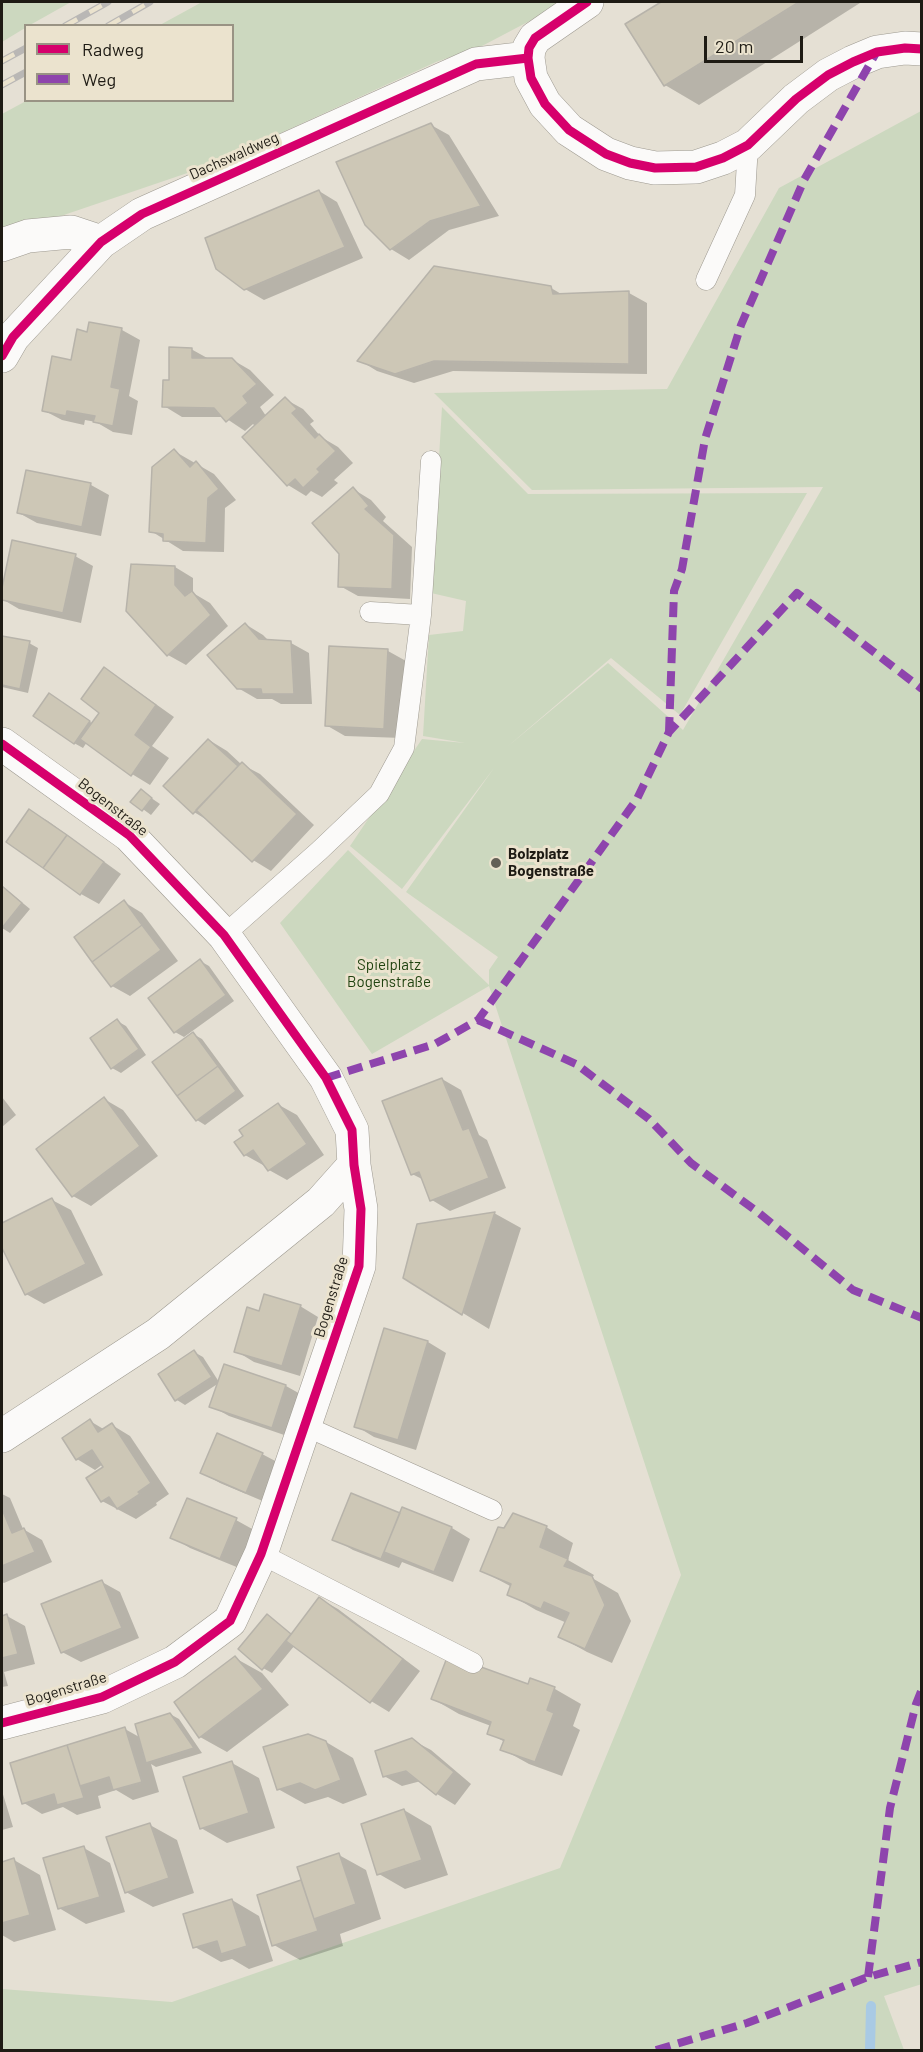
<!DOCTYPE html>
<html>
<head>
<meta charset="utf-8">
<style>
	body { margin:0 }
	#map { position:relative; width:923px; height:2052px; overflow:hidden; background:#e5e0d4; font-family:Barlow,sans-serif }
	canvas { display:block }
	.frame { position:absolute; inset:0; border:3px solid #1e1b14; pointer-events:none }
	.legend { position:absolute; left:24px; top:24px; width:210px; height:78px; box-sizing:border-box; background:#ebe3ce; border:2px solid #999384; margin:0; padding:8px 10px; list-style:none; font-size:18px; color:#1e1b14 }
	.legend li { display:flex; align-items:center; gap:12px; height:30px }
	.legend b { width:30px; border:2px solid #999384 }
	.scale { position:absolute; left:704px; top:36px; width:99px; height:27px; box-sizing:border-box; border:3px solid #1e1b14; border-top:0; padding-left:8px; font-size:18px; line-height:21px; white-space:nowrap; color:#1e1b14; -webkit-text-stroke:4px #ebe3ce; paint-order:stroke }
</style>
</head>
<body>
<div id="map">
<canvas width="923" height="2052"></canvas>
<div class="frame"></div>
<ul class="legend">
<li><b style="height:8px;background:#d6006c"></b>Radweg</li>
<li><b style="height:8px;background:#8e44ad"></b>Weg</li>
</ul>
<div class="scale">20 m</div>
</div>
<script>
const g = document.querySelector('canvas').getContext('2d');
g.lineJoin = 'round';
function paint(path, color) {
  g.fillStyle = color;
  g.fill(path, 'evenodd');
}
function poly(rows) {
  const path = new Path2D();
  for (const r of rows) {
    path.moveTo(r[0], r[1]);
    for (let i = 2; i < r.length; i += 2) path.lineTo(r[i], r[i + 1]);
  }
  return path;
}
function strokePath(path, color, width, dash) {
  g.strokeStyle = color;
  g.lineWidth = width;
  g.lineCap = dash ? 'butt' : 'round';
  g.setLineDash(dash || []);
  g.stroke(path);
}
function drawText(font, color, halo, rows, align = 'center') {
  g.font = font + ' Barlow,sans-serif';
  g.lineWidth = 6;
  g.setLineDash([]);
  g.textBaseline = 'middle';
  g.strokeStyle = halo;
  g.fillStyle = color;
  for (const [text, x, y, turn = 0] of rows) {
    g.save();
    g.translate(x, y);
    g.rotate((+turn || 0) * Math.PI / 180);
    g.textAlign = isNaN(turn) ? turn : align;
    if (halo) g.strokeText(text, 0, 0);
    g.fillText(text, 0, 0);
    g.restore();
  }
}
paint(poly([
	[2,2,71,2,30,25,26,26,25,28,2,42],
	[202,2,560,2,541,15,482,46,436,62,211,165,2,236,2,114,26,101,232,100,232,26,160,25],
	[921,111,922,1984,884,1996,904,2050,2,2050,2,1989,172,2002,560,1868,681,1575,489,986,372,1054,280,923,348,850,489,985,489,970,498,957,406,892,494,768,402,889,350,846,422,739,465,743,423,736,429,635,463,631,466,601,431,593,442,407,528,494,807,493,680,715,611,658,507,747,608,663,683,730,823,487,532,490,434,393,667,389,779,188]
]), '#ccd8bf');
paint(poly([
	[663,2,859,2,860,3,699,105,665,85,627,25],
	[431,125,449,135,499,216,449,230,409,260,391,249,367,224],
	[319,191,337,202,363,258,264,300,245,289],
	[551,288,563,295,629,293,647,303,647,374,453,371,414,383,377,371,359,360],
	[122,330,140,340,129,396,138,401,132,435,113,432,96,422,85,420,84,425,62,420,43,410,89,333],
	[191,349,209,359,231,359,250,370,274,395,260,407,266,416,285,399,303,409,314,421,310,424,321,437,338,447,353,463,334,480,338,483,322,497,311,491,306,496,288,485,244,437,255,426,253,424,245,431,224,417,182,417,164,406,170,381],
	[174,451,214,474,236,500,225,508,224,552,183,551,151,531],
	[91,485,109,495,101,536,37,523,19,513],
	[353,489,371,500,386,517,383,521,412,547,410,599,358,596,340,586],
	[13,542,75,556,93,566,81,623,19,609,2,599],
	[132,565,175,567,193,578,193,593,210,603,228,626,186,665,168,655],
	[245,624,263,635,269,641,291,643,309,653,312,704,281,704,272,699,257,699,238,688],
	[2,637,29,643,38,648,28,693,2,687],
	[388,651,406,661,402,738,345,736,326,725],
	[104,669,122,680,174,717,152,746,169,758,150,785,132,774,87,742,83,748,74,743,59,700,93,724,101,712],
	[209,740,227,751,241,764,260,774,314,825,271,871,253,860,212,823,194,812],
	[141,791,160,804,151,815,132,801],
	[30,811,48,821,121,874,99,904,81,894],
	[2,886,30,909,10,933,2,928],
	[124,902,142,913,178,961,130,996,112,986],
	[200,961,209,966,234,1001,184,1037,175,1032],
	[117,1021,126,1026,146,1055,121,1073,112,1068],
	[193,1034,202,1039,244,1096,205,1125,197,1120],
	[442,1079,461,1090,479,1135,487,1140,506,1188,450,1211,432,1200,424,1180,412,1174],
	[2,1097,16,1115,2,1127],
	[104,1099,123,1110,158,1156,91,1206,73,1196],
	[279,1105,297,1115,324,1155,287,1180,269,1170,265,1164,263,1165,245,1155,245,1136],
	[52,1200,71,1210,103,1275,44,1304,26,1294,2,1244,2,1225],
	[494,1213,521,1228,489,1329,404,1277],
	[300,1306,318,1317,300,1376,254,1362,236,1351,260,1313],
	[428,1342,446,1353,416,1450,374,1437,356,1426],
	[194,1352,203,1357,219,1382,225,1366,286,1386,304,1396,290,1437,229,1416,211,1406,219,1383,185,1405,177,1400,160,1374],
	[90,1421,105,1430,112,1425,130,1436,169,1494,156,1503,157,1505,136,1519,102,1501,105,1467,103,1464,95,1470,77,1459],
	[262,1454,281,1464,265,1502,220,1483,202,1473],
	[2,1494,10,1498,23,1529,42,1540,52,1562,4,1583,2,1582],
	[403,1509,452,1528,470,1539,453,1582,402,1562,399,1568,353,1550,334,1539,401,1515],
	[236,1520,254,1530,239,1568,190,1548,172,1537],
	[546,1527,573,1543,568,1560,594,1575,592,1578,618,1593,631,1621,612,1663,587,1652,560,1637,567,1623,536,1610,509,1594,512,1587,482,1571],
	[102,1582,120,1592,139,1638,81,1662,62,1652],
	[320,1599,338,1609,420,1671,389,1712,371,1701,295,1645,272,1673,263,1668,267,1616,293,1635],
	[7,1616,25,1626,35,1664,4,1672,8,1686,2,1687,2,1617],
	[235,1658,262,1673,289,1705,227,1752,200,1737],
	[531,1680,555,1689,581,1704,573,1726,580,1730,562,1776,529,1764,502,1749,505,1742,488,1733,491,1726,459,1714,433,1699,529,1686],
	[170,1714,179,1719,202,1753,156,1767,151,1764,159,1792,133,1800,116,1790,98,1796,101,1808,77,1815,63,1807,42,1814,24,1803,125,1729,141,1738],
	[412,1740,431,1750,471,1784,455,1805,437,1794,421,1781,402,1786,384,1776],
	[326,1742,353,1758,367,1795,343,1804,328,1797,305,1804,278,1789],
	[232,1763,259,1778,275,1828,227,1843,201,1828],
	[2,1791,13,1827,2,1830],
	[404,1810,431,1826,448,1875,405,1889,379,1874],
	[150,1825,177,1840,194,1893,153,1907,126,1892],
	[84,1848,110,1863,125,1912,86,1924,59,1908],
	[339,1855,366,1870,381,1919,340,1934,343,1946,300,1960,274,1945,258,1896,303,1881],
	[14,1860,40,1875,56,1930,14,1942,2,1935,2,1864],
	[232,1900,259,1916,273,1961,249,1969,232,1959,221,1962,195,1947]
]), '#0003');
strokePath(poly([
	[870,2050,871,2006]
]), '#a9cae4', 10);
const building = poly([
	[661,2,799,2,664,86,625,24,661,2],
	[431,123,481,206,430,221,390,250,365,225,336,162,431,123],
	[319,190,345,247,244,290,216,269,205,238,319,190],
	[434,266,551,286,553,294,629,291,629,364,434,361,395,374,357,361,434,266],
	[89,322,122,328,111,387,120,389,113,426,93,422,95,416,67,411,66,416,42,411,52,356,71,360,77,329,87,332,89,322],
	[169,347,192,348,192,358,232,358,257,384,243,396,248,403,226,422,214,408,162,407,163,380,169,380,169,347],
	[285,397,297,409,292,413,315,438,319,434,336,451,317,469,320,472,303,488,295,479,287,486,242,437,285,397],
	[174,449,190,467,196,461,219,489,208,498,206,543,163,541,163,534,149,532,152,467,174,449],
	[26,470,91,483,82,527,17,513,26,470],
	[353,487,369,506,365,509,394,535,392,589,338,587,339,554,312,523,353,487],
	[12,540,76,554,63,613,2,600,2,588,12,540],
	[131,564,175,566,175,585,185,596,192,591,211,615,167,656,126,611,131,564],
	[245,623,259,639,291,641,294,694,262,694,261,689,237,689,207,655,245,623],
	[2,636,30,641,20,689,2,685,2,636],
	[329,646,388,649,384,729,325,726,329,646],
	[104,667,156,705,135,735,151,747,131,776,80,739,99,713,81,699,104,667],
	[49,693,90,721,74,744,33,716,49,693],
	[208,739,238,766,193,814,163,786,208,739],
	[242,762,297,814,252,862,196,810,242,762],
	[141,789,152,798,142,811,130,802,141,789],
	[29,809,67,835,43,868,6,842,29,809],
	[67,835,104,862,80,895,43,868,67,835],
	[2,886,22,903,2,928,2,886],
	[124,900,142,925,92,962,74,937,124,900],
	[142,925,161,950,111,987,92,962,142,925],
	[200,959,226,995,174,1033,148,998,200,959],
	[117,1019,139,1049,111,1069,90,1038,117,1019],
	[193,1032,218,1066,177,1096,152,1062,193,1032],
	[218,1066,236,1091,196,1121,177,1096,218,1066],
	[442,1078,463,1130,469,1128,489,1178,430,1201,419,1172,411,1175,382,1101,442,1078],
	[104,1097,140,1146,72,1197,36,1149,104,1097],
	[278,1103,307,1144,268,1171,253,1150,244,1156,234,1142,243,1136,239,1130,278,1103],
	[52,1198,86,1264,25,1295,2,1248,2,1223,52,1198],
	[495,1212,462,1315,403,1278,417,1224,495,1212],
	[264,1294,301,1305,282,1366,234,1352,247,1307,259,1311,264,1294],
	[384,1328,428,1341,398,1440,354,1427,384,1328],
	[194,1350,212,1377,175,1401,158,1374,194,1350],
	[224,1364,286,1385,272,1428,209,1407,224,1364],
	[90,1419,98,1432,112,1423,151,1483,138,1492,140,1494,117,1509,109,1497,101,1502,86,1478,103,1467,92,1450,76,1460,62,1438,90,1419],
	[217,1433,263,1453,246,1493,200,1473,217,1433],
	[351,1493,400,1513,381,1559,332,1540,351,1493],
	[187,1498,237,1518,220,1559,170,1538,187,1498],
	[402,1507,452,1527,434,1572,384,1552,402,1507],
	[2,1509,12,1533,24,1528,35,1552,2,1566,2,1509],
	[513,1513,547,1526,540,1547,568,1559,564,1566,592,1576,605,1605,585,1649,558,1637,569,1613,544,1602,541,1609,507,1595,511,1584,480,1571,498,1527,504,1528,513,1513],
	[102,1580,122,1628,61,1653,41,1604,102,1580],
	[319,1597,403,1659,370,1703,286,1641,319,1597],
	[7,1614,18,1654,2,1658,2,1616,7,1614],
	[267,1614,291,1634,262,1670,238,1649,267,1614],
	[448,1655,528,1684,530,1678,555,1687,547,1710,554,1713,535,1762,500,1750,504,1740,487,1734,491,1722,431,1699,448,1655],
	[235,1656,263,1689,199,1738,174,1702,235,1656],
	[170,1713,194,1748,146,1763,135,1724,170,1713],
	[125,1727,142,1782,113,1790,109,1777,80,1786,67,1745,125,1727],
	[308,1734,326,1741,341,1780,315,1790,300,1783,277,1790,263,1747,308,1734],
	[412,1738,454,1772,436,1795,406,1771,383,1777,375,1751,412,1738],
	[67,1745,84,1798,57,1805,54,1794,22,1804,10,1763,67,1745],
	[232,1761,249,1813,200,1829,183,1777,232,1761],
	[404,1809,422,1860,377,1875,361,1824,404,1809],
	[150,1823,169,1878,125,1893,106,1837,150,1823],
	[84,1846,100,1897,58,1909,43,1858,84,1846],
	[339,1853,356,1904,314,1919,297,1867,339,1853],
	[14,1858,30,1915,2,1923,2,1862,14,1858],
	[301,1880,318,1931,272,1946,257,1895,301,1880],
	[232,1899,247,1946,221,1954,217,1941,193,1948,183,1914,232,1899]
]);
paint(building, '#cdc7b6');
strokePath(building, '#b7b3aa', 1.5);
const lane = poly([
	[706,280,745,195,748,145],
	[370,612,421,615],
	[224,935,319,851,379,794,404,748,421,615,431,461],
	[305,1426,492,1510],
	[261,1554,473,1663]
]);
const street = poly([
	[587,2,535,38,529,48,528,58,531,78,545,104,569,130,606,154,630,163,655,168,696,167,723,158,748,145,796,99,828,75,853,62,877,52,905,48,922,49],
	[2,245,28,236,71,232,101,242],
	[2,356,13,337,101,242,142,214,476,64,528,58],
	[2,744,129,835,224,935,326,1078,352,1130,354,1165,361,1209,359,1266,261,1554,230,1621,175,1662,102,1697,2,1723],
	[2,1436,158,1334,321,1202,354,1165]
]);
strokePath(lane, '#9d9990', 21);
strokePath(street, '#9d9990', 34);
strokePath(lane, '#fbfaf9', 20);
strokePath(street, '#fbfaf9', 33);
const rail = poly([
	[65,26,108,2],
	[108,26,150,2],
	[2,61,26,48],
	[2,85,26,72]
]);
strokePath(rail, '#b9b7b5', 7);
strokePath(rail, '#ebe3ce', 4.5, [14]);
strokePath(poly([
	[669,732,674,591,682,569,705,439,741,325,804,180,876,53],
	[478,1020,576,1064,649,1119,691,1163,759,1213,853,1290,922,1318],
	[326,1078,435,1044,478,1020,637,799,669,732,797,593,922,689],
	[868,1977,890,1808,916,1704,922,1689],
	[656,2050,747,2023,868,1977,922,1962]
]), '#8e44ad', 8, [15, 8]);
strokePath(poly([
	[587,2,535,38,529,48,528,58,531,78,545,104,569,130,606,154,630,163,655,168,696,167,723,158,748,145,796,99,828,75,853,62,877,52,905,48,922,49],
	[2,356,13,337,101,242,142,214,476,64,528,58],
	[2,744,129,835,224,935,326,1078,352,1130,354,1165,361,1209,359,1266,261,1554,230,1621,175,1662,102,1697,2,1723]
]), '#d6006c', 9);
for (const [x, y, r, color] of [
	[496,863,6,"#646057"]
]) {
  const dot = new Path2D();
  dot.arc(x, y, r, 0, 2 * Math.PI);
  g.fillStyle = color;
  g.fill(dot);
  strokePath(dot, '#ebe3ce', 2);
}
drawText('15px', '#1e1b14', '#ebe3ce', [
	["Dachswaldweg",234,156,-24],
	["Bogenstraße",113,807,38],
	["Bogenstraße",331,1297,-73],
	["Bogenstraße",66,1689,-17]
]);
drawText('bold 15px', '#1e1b14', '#ebe3ce', [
	["Bolzplatz",508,854],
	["Bogenstraße",508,871]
], 'left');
drawText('15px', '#204310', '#ebe3ce', [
	["Spielplatz",389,965],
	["Bogenstraße",389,982]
]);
</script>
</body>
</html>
